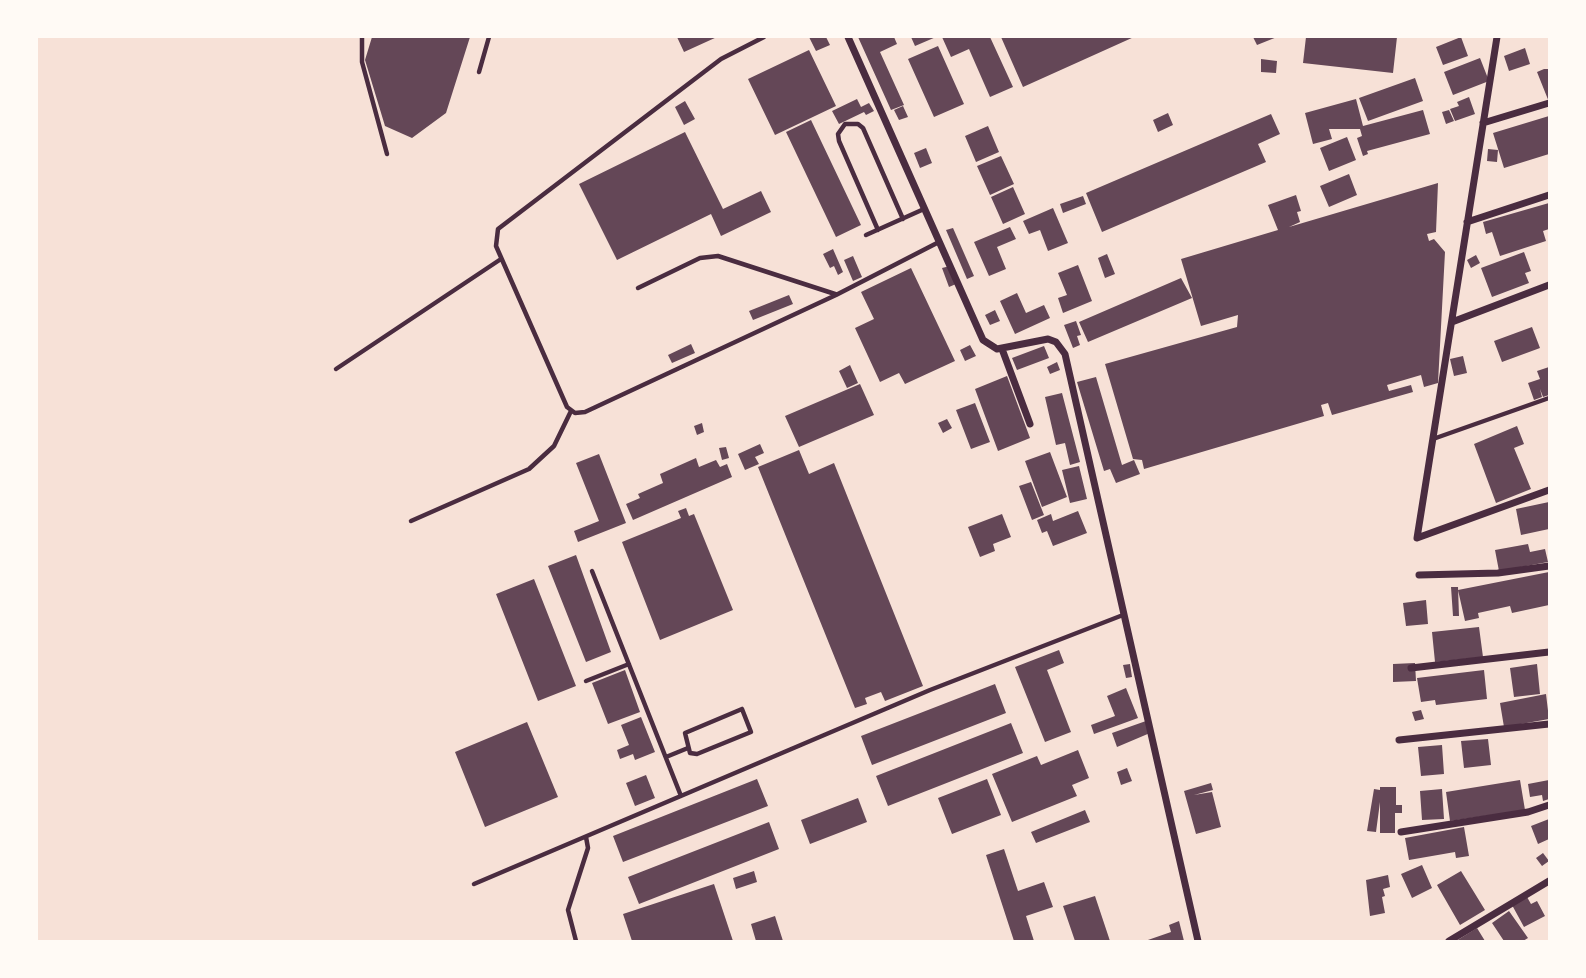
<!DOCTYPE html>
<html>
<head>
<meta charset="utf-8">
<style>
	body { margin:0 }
	#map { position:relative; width:1586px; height:978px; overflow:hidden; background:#f7e1d7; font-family:Commissioner,sans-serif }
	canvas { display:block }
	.frame { position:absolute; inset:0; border:38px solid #fffaf5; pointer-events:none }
</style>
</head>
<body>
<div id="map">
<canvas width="1586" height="978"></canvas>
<div class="frame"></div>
</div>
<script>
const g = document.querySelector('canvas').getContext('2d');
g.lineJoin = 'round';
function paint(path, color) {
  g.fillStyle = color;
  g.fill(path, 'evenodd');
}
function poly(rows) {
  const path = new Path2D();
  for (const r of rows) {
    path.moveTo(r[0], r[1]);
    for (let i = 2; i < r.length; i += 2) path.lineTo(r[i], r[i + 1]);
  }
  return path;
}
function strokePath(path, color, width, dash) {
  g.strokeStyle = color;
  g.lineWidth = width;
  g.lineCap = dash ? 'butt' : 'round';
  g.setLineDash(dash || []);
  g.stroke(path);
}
paint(poly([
	[372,37,470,37,446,113,412,138,385,126,365,60],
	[677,37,717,37,684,52],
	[809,37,826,37,830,45,816,51],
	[858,37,894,37,897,44,880,52,904,105,891,110],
	[911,37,936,37,915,46],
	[942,37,990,37,1013,87,990,97,969,49,951,57],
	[1001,37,1134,37,1023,87],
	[1253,37,1277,37,1257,45],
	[1306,37,1397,37,1393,73,1303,63],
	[1461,37,1468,56,1443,65,1436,47],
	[938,46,964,104,934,117,908,59],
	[1525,48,1530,64,1509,71,1504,56],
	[809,50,836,106,775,135,748,79],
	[1480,58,1489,81,1453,95,1444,72],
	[1261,59,1277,61,1276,73,1261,72],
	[1544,69,1549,69,1549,102,1537,72],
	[1415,78,1423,101,1368,121,1359,98],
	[1469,97,1475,114,1455,121,1450,109,1459,106,1457,102],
	[857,99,861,107,869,103,874,111,866,115,864,112,839,124,832,111],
	[1356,99,1363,126,1423,110,1430,134,1367,151,1368,154,1363,156,1357,138,1362,136,1360,129,1329,129,1332,139,1313,144,1305,113],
	[685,101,695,119,684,125,675,107],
	[903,106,908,117,899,120,894,110],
	[1449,110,1454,121,1446,124,1442,112],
	[1168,113,1173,125,1158,132,1153,120],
	[1271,114,1280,134,1258,144,1266,162,1102,232,1086,193],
	[1549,116,1549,154,1504,168,1493,133],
	[811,120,861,225,836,237,786,132],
	[988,126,999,152,976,162,965,136],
	[685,132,723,209,761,191,771,212,721,236,711,214,617,260,579,184],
	[1347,137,1356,160,1329,171,1320,148],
	[926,148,932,163,920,168,914,153],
	[1488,149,1498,150,1497,162,1487,161],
	[1001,156,1014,184,990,195,977,166],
	[1349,174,1357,195,1329,207,1320,186],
	[1438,183,1436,232,1427,234,1429,241,1434,239,1445,252,1438,383,1424,387,1421,375,1387,385,1389,391,1411,385,1413,392,1332,415,1328,403,1321,405,1324,416,1144,469,1142,460,1133,459,1105,364,1237,327,1238,315,1201,326,1181,259,1278,230,1268,205,1296,195,1301,211,1297,212,1300,222,1289,227],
	[1013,187,1025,214,1003,224,991,197],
	[1083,196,1086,204,1063,213,1060,204],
	[1549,203,1549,229,1543,231,1546,241,1500,256,1492,232,1486,234,1483,222],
	[1053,208,1068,243,1048,251,1040,230,1029,234,1023,221],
	[1010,227,1016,239,997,247,1006,269,989,276,974,242],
	[953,228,974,276,967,279,946,230],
	[833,249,843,272,838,275,834,266,830,268,823,254],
	[1524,252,1531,271,1525,273,1529,283,1492,297,1481,268],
	[1107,254,1115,274,1105,278,1098,258],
	[1476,255,1480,263,1471,268,1467,260],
	[853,256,862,277,853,281,844,260],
	[1078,265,1092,301,1063,313,1058,298,1067,295,1058,273],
	[950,266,956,284,949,287,942,268],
	[911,268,955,361,905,384,899,373,880,382,855,328,874,319,861,292],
	[1181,278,1192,298,1088,342,1079,322],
	[1017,293,1026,313,1044,305,1050,318,1015,334,1000,301],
	[789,295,793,304,753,320,749,311],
	[995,310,1000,321,990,325,985,315],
	[1076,321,1081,335,1077,336,1080,345,1073,348,1064,325],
	[1532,327,1540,348,1502,362,1494,341],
	[691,344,695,353,672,363,668,355],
	[970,345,976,356,965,361,960,350],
	[1044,346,1049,358,1017,370,1012,358],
	[1463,356,1467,373,1454,376,1450,359],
	[1057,362,1060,370,1050,374,1047,367],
	[850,365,858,383,847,388,839,371],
	[1549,367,1549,395,1543,397,1540,389,1542,397,1534,400,1528,383,1540,379,1537,371],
	[1007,376,1030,438,998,451,975,389],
	[1096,377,1122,465,1134,460,1140,474,1116,483,1110,469,1104,471,1077,382],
	[860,384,874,415,799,447,785,416],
	[1062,393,1080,462,1070,465,1065,443,1056,445,1045,397],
	[975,403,990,442,971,449,956,410],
	[947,419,952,428,943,433,938,423],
	[702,423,704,432,697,435,694,426],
	[1517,426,1524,444,1514,448,1531,489,1496,503,1474,444],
	[760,444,764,453,755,457,759,464,745,470,738,454],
	[726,447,729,458,722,460,719,448],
	[799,450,809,474,834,463,923,686,885,701,881,692,865,698,867,704,855,708,758,467],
	[1050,452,1067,497,1042,507,1025,461],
	[599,454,626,523,578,542,574,531,599,521,576,463],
	[696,458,699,467,716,460,720,467,727,464,732,477,633,520,626,504,640,498,638,494,663,483,660,474],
	[1079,466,1087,499,1070,503,1062,470],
	[1031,482,1044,515,1032,520,1019,486],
	[1549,502,1549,529,1521,535,1516,509],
	[686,508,689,516,694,514,733,610,660,640,622,542,681,518,678,511],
	[1078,511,1087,533,1053,546,1047,531,1042,533,1037,520,1051,514,1053,521],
	[1002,514,1011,537,993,544,995,551,980,557,968,527],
	[1528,544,1530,552,1545,549,1548,562,1499,571,1495,550],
	[576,555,611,652,586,662,548,566],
	[1549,572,1549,605,1512,613,1510,606,1478,613,1479,618,1465,621,1458,590],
	[534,579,576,686,538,701,496,594],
	[1451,587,1458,587,1459,616,1453,616],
	[1426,600,1428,624,1406,626,1403,603],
	[1479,627,1483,657,1435,662,1432,632],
	[1059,650,1064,663,1047,670,1071,732,1045,742,1015,667],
	[1415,663,1416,681,1393,682,1393,664],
	[1130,664,1132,677,1126,678,1123,665],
	[1537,664,1540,694,1514,697,1510,668],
	[625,670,640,712,608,724,592,683],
	[1484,670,1487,699,1436,705,1435,700,1421,702,1417,678],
	[995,684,1006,713,872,765,861,736],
	[1126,688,1138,718,1094,734,1091,725,1115,716,1107,696],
	[1546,694,1549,719,1504,727,1500,703],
	[1421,710,1424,719,1415,721,1412,712],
	[641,717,655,752,635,760,633,754,620,759,617,750,629,745,621,725],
	[1146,721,1150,733,1117,747,1112,733],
	[527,722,558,797,485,827,455,752],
	[1011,723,1023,753,888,806,876,776],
	[1488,739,1491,765,1464,768,1461,741],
	[1442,745,1444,774,1421,776,1418,747],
	[1078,750,1089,778,1072,785,1077,796,1012,822,992,774,1037,756,1041,765],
	[1127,768,1132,781,1121,785,1117,772],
	[646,775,655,798,635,806,626,783],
	[757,779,768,806,623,862,613,836],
	[987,779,1001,815,952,834,938,798],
	[1520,780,1525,810,1450,821,1446,792],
	[1549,780,1549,799,1543,801,1542,795,1530,797,1528,784],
	[1211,783,1213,790,1194,795,1212,792,1221,827,1196,834,1184,791],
	[1380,787,1396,787,1396,805,1402,805,1402,813,1395,813,1395,833,1380,833,1380,802,1376,832,1367,831,1374,789,1380,790],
	[1442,789,1444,819,1422,820,1420,791],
	[858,798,867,822,810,844,801,820],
	[1085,810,1090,822,1036,843,1031,832],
	[1549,819,1549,839,1538,844,1531,826],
	[769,822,779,849,639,904,628,877],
	[1464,827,1469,856,1456,858,1455,852,1409,860,1405,838],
	[1004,849,1018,891,1044,882,1053,907,1026,916,1034,941,1014,941,986,855],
	[1543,853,1549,861,1542,866,1536,858],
	[1422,865,1432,888,1412,898,1401,874],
	[754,871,757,882,736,889,733,878],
	[1461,871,1485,910,1460,925,1437,885],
	[1388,875,1390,887,1383,889,1385,896,1382,897,1385,913,1370,916,1366,880],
	[714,884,733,941,632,941,623,914],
	[1095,896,1110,941,1075,941,1063,906],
	[1527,897,1531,904,1537,901,1545,916,1524,927,1512,905],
	[1509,911,1528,938,1523,941,1504,941,1492,923],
	[775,916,783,941,756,941,751,924],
	[1179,921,1184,941,1145,941,1171,932,1169,925],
	[1477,928,1485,941,1456,941]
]), '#644757');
strokePath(poly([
	[362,37,362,62,387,154],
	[764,37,721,59,498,229,496,246,567,407,575,413,585,412,836,295,939,242],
	[479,72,489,37],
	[878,230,839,141,838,134,845,124,858,124,863,128,903,219],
	[866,235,924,209],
	[638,288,700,258,718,256,835,294],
	[336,369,501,259],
	[1433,439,1549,398],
	[411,521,529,469,554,446,571,411],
	[592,571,681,796],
	[586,681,629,664],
	[742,709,751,732,697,754,690,753,685,733,742,709],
	[666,757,688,748],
	[474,884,930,690,1123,615],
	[576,941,568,910,588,848,586,837]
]), '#4a2c40', 4.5);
strokePath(poly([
	[848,37,983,340,997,349,1048,339,1056,342,1065,354,1198,941],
	[1497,37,1417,538,1549,490],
	[1483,123,1549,103],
	[1467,222,1549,195],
	[1452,322,1549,285],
	[1002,349,1030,424],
	[1419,575,1498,573,1549,566],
	[1411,668,1549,652],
	[1399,740,1549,724],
	[1401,832,1528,812,1549,805],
	[1449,941,1549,881]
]), '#4a2c40', 7);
</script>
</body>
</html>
